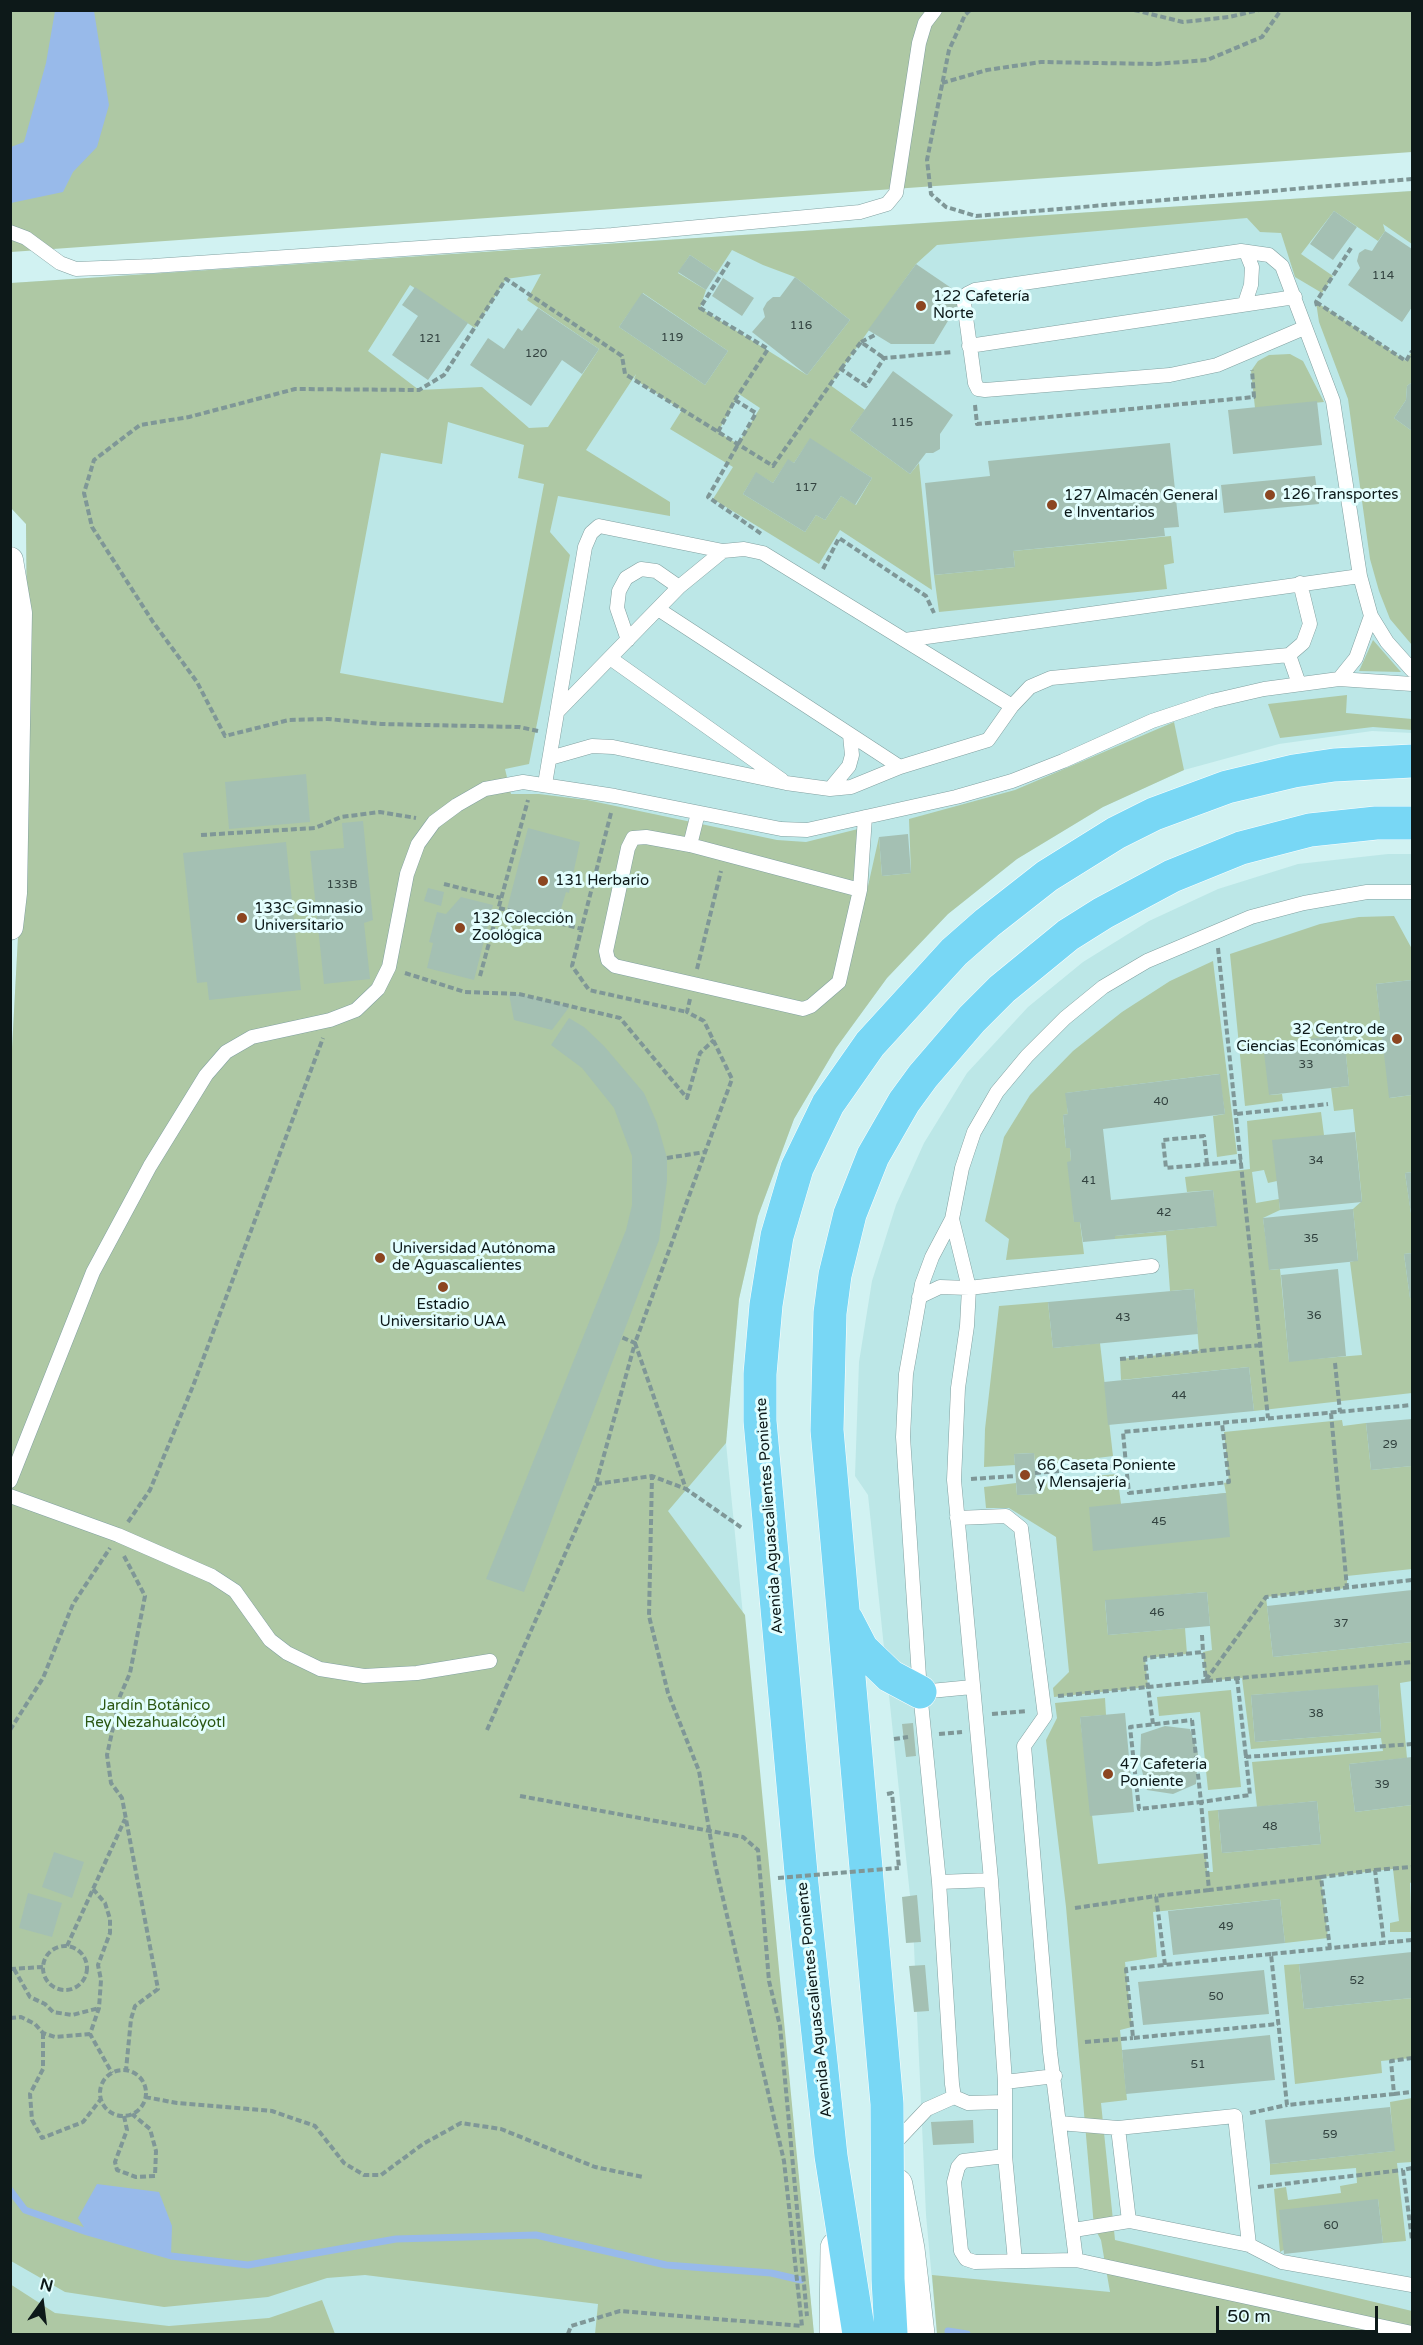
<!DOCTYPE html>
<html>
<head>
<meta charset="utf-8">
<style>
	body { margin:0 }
	#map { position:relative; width:1423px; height:2345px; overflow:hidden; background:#d1f2f2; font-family:"Varela Round",sans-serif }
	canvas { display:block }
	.frame { position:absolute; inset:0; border:12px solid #0d1919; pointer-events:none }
	.north { position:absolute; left:12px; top:2273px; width:60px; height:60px; -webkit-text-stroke:4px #e3fefe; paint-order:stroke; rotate:14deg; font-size:16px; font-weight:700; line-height:24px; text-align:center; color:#0d1919 }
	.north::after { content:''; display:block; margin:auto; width:21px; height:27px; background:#0d1919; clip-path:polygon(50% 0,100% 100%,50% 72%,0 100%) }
	.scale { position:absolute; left:1216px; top:2306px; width:162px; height:27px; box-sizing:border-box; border:3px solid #0d1919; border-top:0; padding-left:8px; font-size:18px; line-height:21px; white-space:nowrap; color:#0d1919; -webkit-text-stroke:4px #e3fefe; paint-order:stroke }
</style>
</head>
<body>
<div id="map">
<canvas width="1423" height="2345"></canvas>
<div class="frame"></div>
<div class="north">N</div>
<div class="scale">50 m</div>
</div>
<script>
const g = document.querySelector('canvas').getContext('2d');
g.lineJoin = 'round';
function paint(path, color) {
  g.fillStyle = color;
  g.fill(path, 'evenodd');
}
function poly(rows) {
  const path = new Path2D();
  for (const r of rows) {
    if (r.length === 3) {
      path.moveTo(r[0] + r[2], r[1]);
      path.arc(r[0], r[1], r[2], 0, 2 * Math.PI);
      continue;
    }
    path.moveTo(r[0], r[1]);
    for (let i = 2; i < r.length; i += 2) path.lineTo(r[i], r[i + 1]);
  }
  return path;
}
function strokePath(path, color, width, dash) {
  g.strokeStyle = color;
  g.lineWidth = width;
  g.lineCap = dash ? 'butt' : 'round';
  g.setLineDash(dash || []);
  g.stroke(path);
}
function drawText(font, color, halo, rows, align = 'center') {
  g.font = font + ' "Varela Round",sans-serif';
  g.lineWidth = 6;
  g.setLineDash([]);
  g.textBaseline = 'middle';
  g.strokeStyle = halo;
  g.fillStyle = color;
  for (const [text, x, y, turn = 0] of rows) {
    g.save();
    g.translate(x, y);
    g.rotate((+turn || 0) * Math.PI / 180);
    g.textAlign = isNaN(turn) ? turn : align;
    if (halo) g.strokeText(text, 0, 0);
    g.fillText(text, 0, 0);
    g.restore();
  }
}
paint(poly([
	[1412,191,1412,733,1372,731,1279,744,1184,770,1103,807,1017,859,948,914,887,978,836,1048,794,1119,758,1216,739,1299,726,1443,814,2334,11,2334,10,1086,28,750,26,524,11,508,11,283],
	[1388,854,1412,854,1412,2334,937,2334,926,2215,913,1924,868,1495,855,1476,859,1362,872,1281,896,1205,924,1143,967,1073,1028,1007,1083,962,1149,921,1218,889,1298,864]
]), '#bce7e7');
paint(poly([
	[11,11,1412,11,1412,152,11,252],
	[1412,191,1412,244,1383,224,1385,231,1378,241,1334,211,1301,254,1333,276,1322,293,1295,277,1281,233,1260,232,1247,218,937,245,916,264,830,385,865,410,850,430,910,474,919,463,932,590,840,530,819,564,713,499,733,467,670,429,682,410,634,379,636,374,586,450,670,502,670,516,558,496,550,532,570,555,529,764,505,769,511,794,539,794,587,800,777,840,806,842,870,826,868,886,879,837,882,876,911,873,909,819,1015,790,1174,722,1184,770,1103,807,1017,859,948,914,887,978,836,1048,794,1119,758,1216,739,1299,726,1443,668,1511,745,1615,814,2334,595,2334,598,2304,365,2275,327,2278,268,2297,164,2307,65,2292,11,2261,10,1086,28,750,26,524,11,508,11,283],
	[732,250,763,265,795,277,850,320,807,375,700,308,706,290,678,273,690,255,717,273],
	[541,274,527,300,599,349,548,427,529,428,482,387,419,390,368,351,410,285,475,328,506,279],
	[643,293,728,351,705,385,619,327],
	[739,394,760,408,738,444,718,432],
	[448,422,524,445,518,478,544,484,503,703,340,673,381,453,442,464],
	[810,439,872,478,856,505,841,496,825,520,816,515,805,532,743,494,756,473,773,483,788,460,794,463],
	[1316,302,1406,361,1412,351,1412,382,1407,386,1406,400,1394,418,1412,431,1412,645,1390,619,1379,591,1370,559,1348,399,1319,322],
	[1290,354,1303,361,1324,402,1255,408,1251,371,1258,361,1269,355],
	[1171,536,1174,563,1164,565,1167,589,939,612,934,575,1015,567,1013,551],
	[1373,640,1401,672,1359,671],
	[1347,695,1346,713,1412,719,1412,730,1373,727,1280,738,1268,704],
	[1394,916,1412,949,1412,980,1376,984,1390,1098,1412,1095,1412,1172,1405,1173,1412,1220,1412,1253,1404,1254,1410,1298,1412,1298,1412,1393,1254,1411,1249,1367,1121,1380,1120,1359,1199,1351,1194,1289,1170,1291,1166,1235,1115,1239,1115,1236,1216,1226,1213,1190,1187,1192,1185,1177,1250,1169,1247,1121,1321,1112,1324,1135,1277,1181,1268,1183,1264,1170,1252,1172,1256,1203,1279,1199,1280,1210,1263,1218,1270,1270,1280,1269,1289,1361,1362,1355,1350,1262,1358,1260,1353,1209,1362,1201,1353,1109,1334,1111,1331,1088,1349,1086,1344,1036,1269,1095,1282,1094,1283,1101,1245,1106,1230,954,1320,924,1359,917],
	[1213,961,1237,1154,1217,1157,1213,1116,1225,1114,1219,1074,1066,1093,1068,1114,1063,1115,1066,1148,1070,1148,1071,1161,1074,1222,1080,1222,1084,1254,1006,1260,1009,1239,985,1221,1004,1137,1030,1095,1073,1051,1122,1012,1170,981],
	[1048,1302,1053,1348,1100,1343,1113,1456,1035,1466,1034,1453,1014,1454,1015,1465,984,1467,985,1429,999,1306],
	[1342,1420,1343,1426,1366,1423,1371,1470,1412,1466,1412,1569,1347,1576,1347,1588,1266,1597,1273,1657,1412,1642,1412,1681,1400,1683,1407,1758,1349,1764,1355,1812,1412,1805,1412,1882,1410,1883,1412,1932,1390,1932,1390,1923,1399,1921,1393,1869,1321,1877,1328,1938,1285,1943,1280,1899,1153,1912,1157,1957,1125,1962,1132,2027,1120,2030,1127,2100,1101,2103,1115,2240,1412,2311,1412,2334,937,2334,932,2275,1110,2292,1101,2240,1094,2227,1066,1907,1046,1740,1057,1718,1055,1703,1105,1698,1106,1715,1080,1717,1098,1864,1206,1853,1207,1872,1213,1872,1208,1811,1218,1810,1222,1853,1321,1844,1317,1801,1257,1807,1252,1762,1383,1751,1381,1738,1251,1749,1242,1678,1206,1681,1203,1652,1212,1650,1207,1592,1105,1601,1108,1635,1185,1628,1187,1654,1145,1658,1148,1687,1054,1697,1053,1688,1069,1672,1056,1537,1009,1508,986,1508,984,1487,1016,1483,1017,1495,1036,1494,1036,1481,1117,1474,1121,1504,1226,1493,1224,1483,1229,1482,1224,1432],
	[1378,1686,1381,1732,1255,1742,1251,1695],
	[1231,1690,1241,1787,1208,1790,1200,1712,1159,1716,1157,1697],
	[1299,1964,1304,2009,1412,1998,1412,2058,1381,2061,1382,2073,1295,2084,1284,1965],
	[1412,2098,1412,2162,1397,2163,1406,2241,1383,2243,1378,2199,1280,2252,1274,2189,1286,2187,1288,2200,1341,2193,1340,2186,1357,2183,1356,2168,1270,2175,1270,2164,1394,2151,1390,2102],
	[10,2284,55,2313,169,2326,269,2318,322,2300,335,2334,11,2334]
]), '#aec8a4');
paint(poly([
	[55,11,94,11,109,105,97,147,73,172,63,192,11,203,11,147,24,142,46,63],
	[97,2184,159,2192,172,2226,171,2256,87,2232,78,2218]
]), '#98baea');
strokePath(poly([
	[10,2190,25,2210,87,2232,171,2256,248,2265,396,2239,536,2235,666,2265,771,2273,801,2280],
	[948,2331,967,2334]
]), '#98baea', 7);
paint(poly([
	[1334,211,1357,227,1333,260,1310,244],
	[1385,231,1412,249,1412,307,1402,322,1348,285,1360,268,1357,261,1359,253,1365,249,1372,251],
	[690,255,717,273,706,290,678,272],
	[916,264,963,296,934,344,891,344,868,330],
	[795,277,850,320,807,375,752,332,765,317,763,309,767,302,773,297,780,297],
	[723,278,754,298,742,316,712,296],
	[415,287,468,323,428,380,392,355,418,316,402,305],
	[642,293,728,351,705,385,619,327],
	[538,308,599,349,582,374,562,360,531,406,470,365,488,338,504,349,518,328,522,331],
	[893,371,953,415,940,434,940,449,933,453,926,453,910,474,850,430],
	[1412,382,1412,431,1394,418,1406,400,1407,386],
	[1317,401,1322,445,1233,454,1228,410],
	[810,438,872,478,855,505,841,496,825,520,816,515,805,532,743,494,756,472,773,483,788,459,794,463],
	[1170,443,1179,527,1164,528,1165,536,1013,551,1015,567,934,575,925,483,990,476,988,461],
	[1315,476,1319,504,1224,513,1221,485],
	[306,774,310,822,229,829,225,782],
	[363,821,373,920,364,923,370,979,324,984,310,851,344,848,342,823],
	[528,828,580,842,569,893,566,892,561,909,577,914,574,926,507,909],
	[908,834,911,873,882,876,879,837],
	[286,842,301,990,209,1000,207,982,197,983,183,853],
	[428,888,444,892,441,906,424,901],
	[461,897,493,905,474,980,427,968,433,943,429,942,437,912,446,914],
	[1412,980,1412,1095,1389,1098,1376,984],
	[509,994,519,994,570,1006,552,1030,514,1020],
	[569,1018,584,1027,604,1046,644,1093,657,1123,667,1158,667,1181,659,1240,524,1592,486,1579,626,1230,632,1205,632,1156,614,1108,582,1068,551,1045],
	[1344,1035,1349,1086,1269,1095,1263,1044],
	[1220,1074,1225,1114,1103,1129,1111,1200,1213,1190,1217,1226,1115,1236,1115,1239,1083,1242,1080,1222,1074,1222,1067,1162,1071,1161,1070,1148,1066,1148,1063,1115,1068,1114,1065,1093],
	[1355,1132,1362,1202,1280,1210,1272,1140],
	[1412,1172,1412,1214,1411,1214,1405,1173],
	[1353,1209,1358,1261,1269,1270,1263,1218],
	[1412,1253,1412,1298,1410,1298,1404,1254],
	[1338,1269,1346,1356,1289,1362,1281,1275],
	[1194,1289,1198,1334,1053,1348,1048,1302],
	[1249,1367,1254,1411,1108,1425,1104,1382],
	[1412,1419,1412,1466,1371,1470,1366,1423],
	[1034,1453,1037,1494,1017,1495,1014,1454],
	[1226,1493,1230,1537,1093,1551,1089,1507],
	[1412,1590,1412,1642,1273,1657,1267,1606],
	[1207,1592,1210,1626,1108,1635,1105,1600],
	[1378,1685,1381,1732,1255,1742,1251,1695],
	[1125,1713,1134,1812,1090,1816,1080,1717],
	[913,1723,916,1756,906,1757,902,1724],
	[1165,1726,1190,1729,1198,1754,1196,1784,1173,1794,1147,1790,1140,1763,1141,1734],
	[1412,1757,1412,1805,1355,1812,1349,1764],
	[1317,1801,1321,1844,1222,1853,1218,1810],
	[54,1852,84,1862,72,1898,42,1887],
	[28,1893,62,1903,52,1937,19,1928],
	[917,1895,921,1942,906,1943,902,1897],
	[1280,1899,1285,1943,1173,1955,1168,1911],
	[1412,1952,1412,1998,1304,2009,1299,1964],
	[925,1965,929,2011,914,2012,909,1966],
	[1264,1970,1269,2014,1143,2025,1138,1982],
	[1270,2035,1275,2080,1126,2094,1122,2050],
	[1390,2107,1395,2151,1270,2164,1265,2120],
	[973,2120,974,2143,933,2145,931,2122],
	[1378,2199,1383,2243,1284,2254,1279,2210]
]), '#a4c0b3');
const lane = poly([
	[10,232,26,238,60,263,76,269,153,266,612,235,860,212,887,204,896,193,919,43,925,23,935,10],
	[1245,303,1251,285,1252,267,1246,252],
	[1304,328,1217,365,1170,375,985,390,978,389,975,383,964,303,967,294,975,290,1241,251,1269,255,1282,266,1333,401,1360,576,1371,616,1387,642,1412,670],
	[969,346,1295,297],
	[658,609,900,767],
	[628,640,617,608,619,591,626,578,641,569,656,571,679,587],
	[905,640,1360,576],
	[1289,655,1299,684],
	[610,658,782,780],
	[1339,679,1356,658,1371,616],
	[558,711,679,587,723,551],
	[550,758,592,746,613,747,786,783,830,789,851,787,900,767,988,740,1012,706,1030,687,1051,678,1289,655,1303,643,1310,624,1300,583],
	[545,784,585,547,591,533,599,526,723,551,744,549,763,553,1012,706],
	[830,789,849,766,852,755,850,735],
	[690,845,698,813],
	[860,890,690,845,646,837,633,838,628,848,606,951,608,960,615,966,803,1009,811,1006,839,982,860,890,865,817],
	[952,1219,969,1288,967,1326,958,1388,954,1480,991,1880,1005,2082,1005,2156,1015,2261],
	[919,1297,940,1287,969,1288,1152,1266],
	[10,1481,93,1272,150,1166,206,1075,226,1052,252,1037,330,1020,356,1010,378,989,389,967,407,874,418,844,434,822,457,805,485,789,523,782,615,796,781,829,807,830,956,797,1012,781,1063,761,1152,721,1212,701,1264,689,1339,679,1412,684],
	[10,1496,118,1535,212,1576,235,1591,270,1640,287,1653,320,1669,364,1676,417,1673,490,1661],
	[957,1518,1006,1516,1021,1528,1045,1716,1024,1746,1050,2052,1076,2260],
	[920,1692,972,1687],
	[939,1882,991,1880],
	[1005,2082,1055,2076],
	[1005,2102,968,2103,954,2097,952,2084,939,1882,920,1692,903,1437,906,1374,922,1284,932,1257,952,1219,962,1168,974,1132,997,1092,1027,1056,1065,1018,1103,987,1147,961,1251,917,1304,903,1367,892,1412,892],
	[1059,2123,1118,2128,1235,2116,1249,2245],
	[1118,2128,1129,2221],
	[892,2146,927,2109,954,2097],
	[1005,2156,963,2161,958,2167,954,2182,961,2251,966,2259,975,2262,1076,2260,1412,2333],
	[1074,2230,1129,2221,1249,2245,1282,2262,1412,2285]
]);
const street = poly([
	[10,560,19,613,14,893,10,927]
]);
const secondary = poly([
	[896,2185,908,2249,918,2334],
	[836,2334,837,2248]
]);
const primary = poly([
	[847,1620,862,1649,890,1676,920,1692],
	[859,2334,831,2156,802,1884,760,1421,760,1374,766,1305,777,1236,797,1168,828,1104,870,1044,954,952,987,923,1047,876,1116,833,1154,814,1227,787,1294,771,1334,765,1412,761],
	[891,2334,888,2279,887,2104,827,1430,830,1313,835,1275,850,1214,873,1156,904,1102,923,1076,972,1019,1002,989,1068,935,1103,913,1172,876,1241,848,1310,830,1376,823,1412,823]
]);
strokePath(lane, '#82a1a1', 15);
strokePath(street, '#82a1a1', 27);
strokePath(secondary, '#82a1a1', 34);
strokePath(primary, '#fff', 34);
strokePath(poly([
	[970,10,965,15,949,50,927,160,931,194,946,207,976,216,1412,179],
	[1134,10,1183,22,1229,17,1259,10],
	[942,83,987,70,1041,62,1156,64,1207,60,1262,37,1281,10],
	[729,262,700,308,768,349,735,400],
	[1316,302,1406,361,1412,351],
	[1317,306,1316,302,1351,248],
	[861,342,875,335],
	[841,369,861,342,884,358],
	[975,405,977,424,1254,397,1252,370],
	[718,432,735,400,756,413,708,497,763,535],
	[823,569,839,538,926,596,934,613],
	[538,731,519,727,381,724,328,719,289,720,225,736,197,682,153,622,92,527,84,493,94,460,140,425,189,417,295,389,419,390,444,375,506,279,622,356,625,374,773,466,841,369,866,386,884,358,953,352],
	[611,813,572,966,589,990,687,1012],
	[201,835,315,828,341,817,380,812,416,818],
	[444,884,501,898],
	[499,908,582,929],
	[1218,948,1268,1418],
	[697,969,721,871],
	[405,973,465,992,519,994,620,1018,687,1098,700,1053,714,1040],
	[480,976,528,800],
	[690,999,687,1012,704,1021,732,1079,635,1343,686,1489,742,1528],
	[1237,1114,1328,1104],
	[667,1158,705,1152],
	[1207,1164,1204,1136,1163,1140,1166,1168,1242,1161],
	[1120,1359,1261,1345],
	[1335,1363,1340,1412],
	[1331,1413,1347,1588],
	[1126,1465,1129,1493,1229,1482,1222,1423],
	[1035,1473,1126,1465,1123,1432,1412,1405],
	[971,1479,1015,1476],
	[596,1484,652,1476,686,1489],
	[128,1522,150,1490,193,1386,323,1038],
	[124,1556,145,1596,130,1673,120,1696,107,1755,111,1783,122,1798,158,1989,135,2006,131,2019,126,2070],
	[1202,1635,1203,1652],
	[1237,1678,1246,1757],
	[1206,1680,1266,1597,1412,1580],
	[1207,1681,1412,1662],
	[1058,1696,1148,1687,1206,1681,1203,1652,1145,1658,1148,1687,1153,1724],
	[992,1714,1027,1711],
	[1192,1720,1201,1802,1139,1809,1130,1727,1192,1720],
	[10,1730,43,1678,73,1604,110,1548],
	[487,1730,596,1484,635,1343,621,1337],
	[939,1734,962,1732],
	[894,1739,908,1737],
	[887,1794,892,1793,899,1868],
	[520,1796,743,1837,758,1850,769,1981,780,2026,807,2316],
	[1375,1870,1412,1867],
	[1321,1877,1209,1890,1201,1802,1250,1795,1246,1757,1412,1744],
	[93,1889,105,1903,110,1919,110,1933,98,1965,101,1980,99,2008,90,2034,112,2073],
	[1075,1908,1156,1896],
	[1412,1940,1271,1954,1287,2105,1394,2094,1391,2061,1412,2058],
	[67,1946,125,1819],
	[65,1968,22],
	[1330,1949,1321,1877,1375,1870,1384,1943],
	[1271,1954,1126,1969,1132,2027,1133,2038,1278,2024],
	[1165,1965,1156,1896,1209,1890],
	[10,1969,43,1967],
	[14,1969,30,1997,45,2004,53,2012,72,2015,99,2008],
	[10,2018,21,2017,35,2024,43,2033,55,2037,90,2034],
	[43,2033,43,2069,30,2094,32,2120,42,2138,83,2122,101,2099],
	[1085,2042,1133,2038],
	[123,2093,23],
	[1394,2094,1412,2092],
	[145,2097,177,2103,272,2111,315,2126,344,2163,364,2175,381,2175,423,2144,461,2123,501,2129,595,2167,643,2177],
	[1250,2113,1287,2105],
	[124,2116,127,2130,115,2162,117,2170,136,2177,155,2176,156,2151,150,2129,132,2114],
	[1412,2168,1403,2170,1412,2240],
	[1258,2187,1403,2170],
	[568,2334,571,2326,620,2311,802,2326,784,2161,715,1864,699,1771,668,1693,649,1616,652,1476]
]), '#7f9797', 4, [6, 3]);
strokePath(lane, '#fff', 14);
strokePath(street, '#fff', 26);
strokePath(secondary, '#fff', 33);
strokePath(primary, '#78d7f5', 33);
strokePath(poly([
	[778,1878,899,1868]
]), '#7f9797', 4, [6, 3]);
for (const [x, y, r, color] of [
	[921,306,6,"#8c4621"],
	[1270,495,6,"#8c4621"],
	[1052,505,6,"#8c4621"],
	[543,881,6,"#8c4621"],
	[242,918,6,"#8c4621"],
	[460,928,6,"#8c4621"],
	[1397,1039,6,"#8c4621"],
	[380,1258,6,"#8c4621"],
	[443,1287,6,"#8c4621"],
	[1025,1475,6,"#8c4621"],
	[1108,1774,6,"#8c4621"]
]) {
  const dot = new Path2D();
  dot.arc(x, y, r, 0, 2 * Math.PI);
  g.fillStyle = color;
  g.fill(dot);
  strokePath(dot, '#e3fefe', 2);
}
drawText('12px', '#334340', null, [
	["114",1383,276],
	["116",801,326],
	["119",672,338],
	["121",430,339],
	["120",536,354],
	["115",902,423],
	["117",806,488],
	["133B",342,885],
	["33",1306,1065],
	["40",1161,1102],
	["34",1316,1161],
	["41",1089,1181],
	["42",1164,1213],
	["35",1311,1239],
	["36",1314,1316],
	["43",1123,1318],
	["44",1179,1396],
	["29",1390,1445],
	["45",1159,1522],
	["46",1157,1613],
	["37",1341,1624],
	["38",1316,1714],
	["39",1382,1785],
	["48",1270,1827],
	["49",1226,1927],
	["52",1357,1981],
	["50",1216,1997],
	["51",1198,2065],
	["59",1330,2135],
	["60",1331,2226]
]);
drawText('15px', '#0d1919', '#e3fefe', [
	["122 Cafetería",933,297],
	["Norte",933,314],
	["126 Transportes",1282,495],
	["127 Almacén General",1064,496],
	["e Inventarios",1064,513],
	["131 Herbario",555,881],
	["133C Gimnasio",254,909],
	["Universitario",254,926],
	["132 Colección",472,919],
	["Zoológica",472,936],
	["32 Centro de",1385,1030,"right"],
	["Ciencias Económicas",1385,1047,"right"],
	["Universidad Autónoma",392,1249],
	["de Aguascalientes",392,1266],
	["Estadio",443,1305,"center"],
	["Universitario UAA",443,1322,"center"],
	["66 Caseta Poniente",1037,1466],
	["y Mensajería",1037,1483],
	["47 Cafetería",1120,1765],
	["Poniente",1120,1782]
], 'left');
drawText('15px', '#0d1919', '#e3fefe', [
	["Avenida Aguascalientes Poniente",770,1516,-94],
	["Avenida Aguascalientes Poniente",815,2000,-96]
]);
drawText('15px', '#2b5713', '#e3fefe', [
	["Jardín Botánico",155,1706],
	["Rey Nezahualcóyotl",155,1723]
]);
</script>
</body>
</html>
